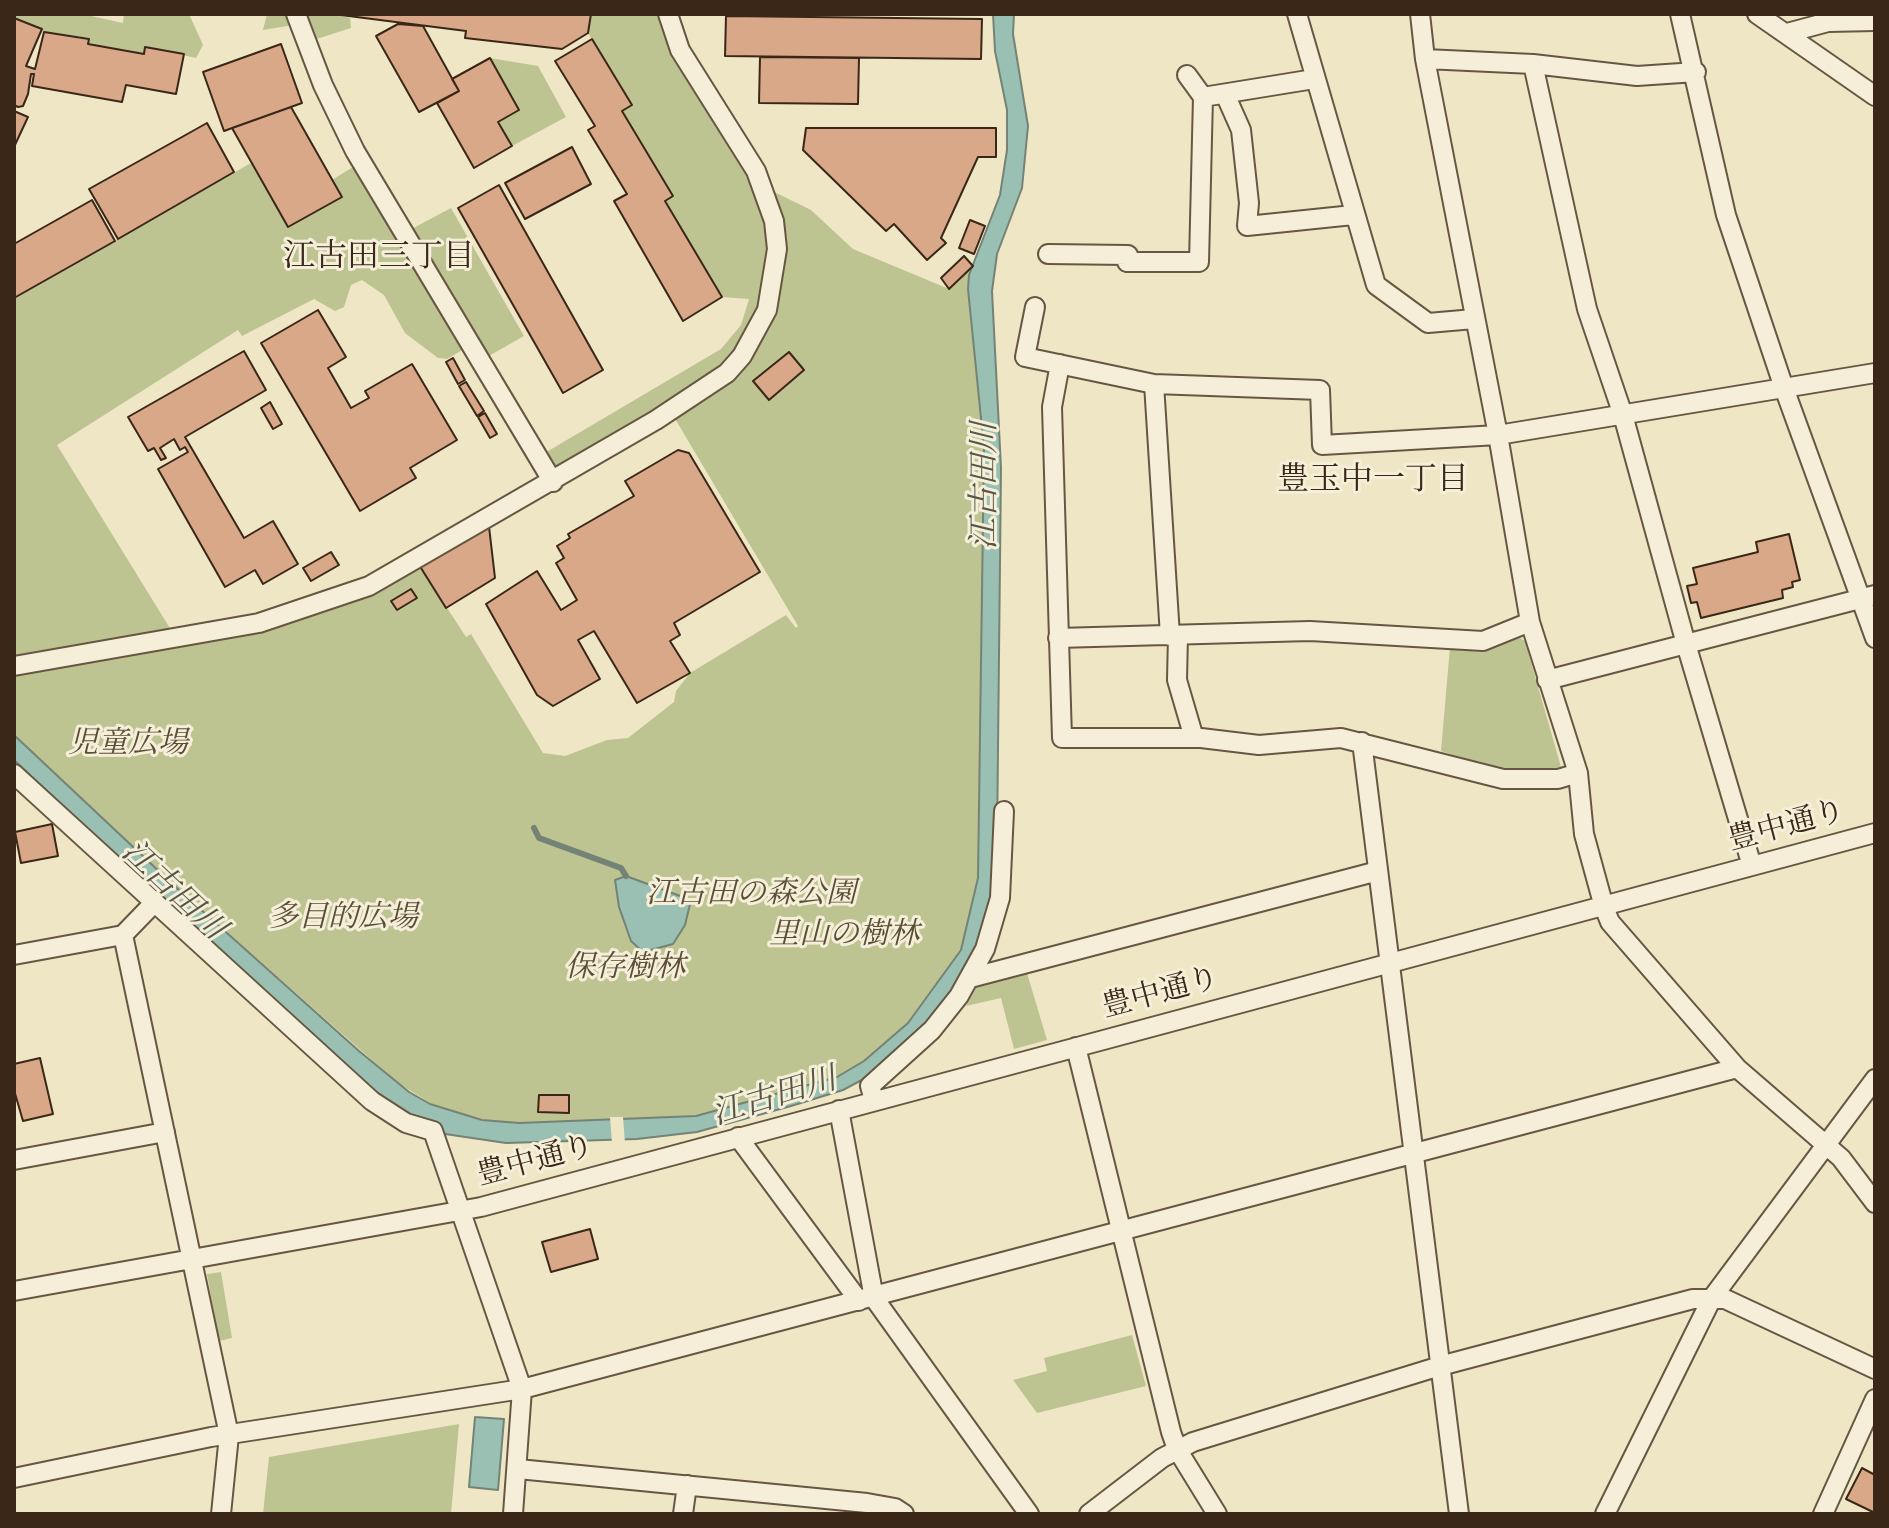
<!DOCTYPE html>
<html>
<head>
<meta charset="utf-8">
<style>
	body { margin:0 }
	#map { position:relative; width:1889px; height:1528px; overflow:hidden; background:#efe6c5; font-family:"IM FELL DW Pica",serif }
	canvas { display:block }
	.frame { position:absolute; inset:0; border:16px solid #3a2717; pointer-events:none }
</style>
</head>
<body>
<div id="map">
<canvas width="1889" height="1528"></canvas>
<div class="frame"></div>
</div>
<script>
const g = document.querySelector('canvas').getContext('2d');
g.lineJoin = 'round';
function paint(path, color) {
  g.fillStyle = color;
  g.fill(path, 'evenodd');
}
function poly(rows) {
  const path = new Path2D();
  for (const r of rows) {
    path.moveTo(r[0], r[1]);
    for (let i = 2; i < r.length; i += 2) path.lineTo(r[i], r[i + 1]);
  }
  return path;
}
function strokePath(path, color, width, dash) {
  g.strokeStyle = color;
  g.lineWidth = width;
  g.lineCap = dash ? 'butt' : 'round';
  g.setLineDash(dash || []);
  g.stroke(path);
}
function drawText(font, color, halo, rows, align = 'center') {
  g.font = font + ' "IM FELL DW Pica","Noto Serif JP",serif';
  g.lineWidth = 6;
  g.setLineDash([]);
  g.textBaseline = 'middle';
  g.strokeStyle = halo;
  g.fillStyle = color;
  for (const [text, x, y, turn = 0] of rows) {
    g.save();
    g.translate(x, y);
    g.rotate((+turn || 0) * Math.PI / 180);
    g.textAlign = isNaN(turn) ? turn : align;
    if (halo) g.strokeText(text, 0, 0);
    g.fillText(text, 0, 0);
    g.restore();
  }
}
paint(poly([
	[14,14,82,14,123,23,124,14,189,14,203,45,196,58,145,47,144,54,88,44,89,38,44,32,14,18],
	[267,14,333,14,350,18,351,28,307,42,300,24,263,30],
	[591,14,668,14,764,187,811,210,853,249,949,289,973,266,968,290,984,449,978,878,961,950,908,1023,864,1061,837,1077,696,1116,546,1123,493,1122,435,1106,398,1083,180,891,14,735,14,298,251,163,288,227,341,198,332,180,361,162,404,233,451,208,524,336,480,361,471,345,447,359,438,358,405,333,384,295,362,280,351,285,344,307,335,311,314,299,242,336,238,330,57,445,176,638,223,630,416,560,466,637,471,634,543,753,565,756,607,740,628,738,674,702,676,691,690,673,786,615,796,628,798,626,671,412,553,482,538,457,721,349,741,325,749,299,722,297,665,201,673,196,622,111,632,105,588,33],
	[490,58,538,66,566,117,512,146,498,122,519,110],
	[1520,638,1525,641,1561,767,1538,773,1498,770,1441,751,1450,647,1481,650],
	[1027,973,1047,1040,1014,1049,1001,998,966,1006,977,986],
	[221,1272,232,1338,219,1341,207,1274],
	[1132,1335,1146,1386,1037,1413,1013,1380,1047,1371,1044,1358],
	[459,1424,451,1514,263,1514,269,1457]
]), '#bdc492');
const water = poly([
	[993,14,1014,14,1013,34,1028,126,1022,188,997,254,992,291,1001,468,997,841,996,882,975,957,921,1034,873,1074,843,1090,791,1106,697,1132,637,1139,506,1143,445,1134,423,1125,367,1091,14,760,14,735,180,891,359,1051,409,1092,430,1104,482,1120,519,1123,696,1116,837,1077,864,1061,908,1023,961,950,978,878,984,448,968,289,969,275,1000,195,1007,150,1007,110,995,51,993,14],
	[626,876,691,900,685,925,673,944,643,952,631,941,619,907,615,880,626,876],
	[475,1417,504,1419,498,1490,469,1487,475,1417]
]);
paint(water, '#9ac0b3');
strokePath(water, '#748375', 2);
paint(poly([
	[610,1117,623,1117,625,1143,612,1143]
]), '#efe6c5');
strokePath(poly([
	[534,828,539,838,621,868,626,876]
]), '#748375', 6);
const building = poly([
	[333,14,591,14,588,33,562,49,465,38,466,31,333,14],
	[726,16,982,19,981,59,725,56,726,16],
	[14,18,42,29,26,66,35,69,44,32,89,39,88,44,144,54,145,47,184,54,176,94,126,85,122,102,32,86,34,74,31,74,28,94,23,106,18,107,14,105,14,18],
	[398,24,423,26,459,91,419,112,376,36,398,24],
	[592,39,632,105,622,111,673,196,665,201,722,297,683,321,614,201,627,194,588,130,595,126,555,61,592,39],
	[281,44,302,103,224,131,203,72,281,44],
	[760,57,859,58,858,104,759,103,760,57],
	[490,58,519,110,498,122,512,146,474,168,437,103,459,91,452,79,490,58],
	[291,107,342,197,288,227,232,128,291,107],
	[14,111,28,117,14,147,14,111],
	[207,123,234,172,118,239,89,189,207,123],
	[806,128,996,128,996,157,978,157,941,238,946,243,927,260,894,224,886,231,803,150,806,128],
	[572,147,591,184,525,219,505,183,572,147],
	[499,185,603,370,563,393,458,208,499,185],
	[92,200,115,241,14,298,14,244,92,200],
	[970,220,985,226,974,254,959,248,970,220],
	[964,256,973,266,949,289,941,278,964,256],
	[318,310,346,357,328,368,351,408,369,398,365,391,412,364,457,440,410,468,416,478,360,511,261,343,318,310],
	[244,351,266,390,185,437,244,538,273,521,298,564,263,584,255,570,225,587,158,469,188,452,185,447,180,450,174,439,160,448,166,458,161,460,154,448,148,451,128,417,244,351],
	[789,352,804,370,769,400,753,381,789,352],
	[453,358,465,380,458,384,446,362,453,358],
	[466,382,484,411,477,416,459,386,466,382],
	[270,402,282,424,273,429,261,408,270,402],
	[485,413,497,434,490,438,478,417,485,413],
	[678,450,689,453,760,572,674,623,680,635,670,641,690,673,637,703,594,631,578,640,600,679,553,706,537,695,486,604,537,571,561,610,577,600,556,563,564,558,557,546,570,538,568,534,634,496,625,481,678,450],
	[488,518,495,578,446,608,416,560,488,518],
	[1789,534,1800,580,1792,582,1793,587,1782,590,1783,598,1701,618,1697,602,1691,603,1687,586,1697,584,1693,568,1758,552,1756,542,1789,534],
	[331,552,339,565,311,581,303,568,331,552],
	[411,589,417,598,397,610,391,601,411,589],
	[52,824,58,856,21,863,15,832,52,824],
	[40,1058,53,1114,23,1121,14,1090,14,1064,40,1058],
	[539,1095,569,1095,569,1113,538,1112,539,1095],
	[590,1229,598,1259,551,1272,542,1242,590,1229],
	[1862,1468,1875,1475,1875,1513,1846,1499,1862,1468]
]);
paint(building, '#d8a888');
strokePath(building, '#3a2717', 2);
const minor = poly([
	[296,14,323,85,355,151,553,482],
	[1297,14,1376,285,1428,323,1474,319],
	[1420,14,1425,59,1498,435,1530,622,1578,773,1584,834,1604,907,1610,922,1737,1068,1841,1158,1875,1203],
	[1680,14,1726,215,1784,388,1875,638],
	[1757,14,1875,96],
	[1787,33,1828,22,1875,21],
	[1425,59,1533,64,1637,76,1696,72],
	[1533,64,1587,309,1623,415,1686,644,1752,866],
	[1187,75,1203,97,1314,79],
	[1225,94,1241,130,1249,203,1247,226,1353,215],
	[1048,254,1128,255,1127,262,1199,262,1203,97],
	[1035,307,1025,357,1154,384,1320,390,1322,445,1498,435,1875,373],
	[1060,364,1052,407,1062,738,1201,738,1259,745,1341,738,1503,779,1558,779,1578,773],
	[1154,384,1170,636],
	[1178,635,1177,680,1194,738],
	[1058,638,1310,631,1483,641,1530,622],
	[14,666,259,623,369,586,656,420,727,373,742,356,767,310,777,249,774,221,756,171,680,50,668,14],
	[1547,680,1875,595],
	[1362,742,1459,1514],
	[14,774,372,1101,406,1123,433,1131,522,1389,513,1514],
	[123,935,229,1435,221,1514],
	[14,955,123,935,154,903],
	[970,978,1378,871],
	[1076,1047,1171,1432,1177,1449,1217,1514],
	[874,1100,870,1086,932,1030,959,996,985,949,1000,898,1004,811],
	[839,1110,874,1298,1029,1514],
	[738,1137,859,1301],
	[14,1160,165,1132],
	[14,1291,481,1207,1875,833],
	[518,1469,867,1503,895,1508,904,1514],
	[14,1478,211,1437,522,1389,1737,1068],
	[683,1514,687,1485],
	[1089,1514,1162,1458,1193,1442,1440,1366,1693,1299,1725,1299,1875,1369],
	[1605,1514,1712,1298,1875,1079],
	[1823,1514,1875,1399]
]);
strokePath(minor, '#675742', 22);
strokePath(minor, '#f5efd9', 18);
drawText('italic 30px', '#5b4e36', '#f5efd9', [
	["児童広場",128,746],
	["江古田の森公園",751,896],
	["多目的広場",343,920],
	["里山の樹林",844,937],
	["保存樹林",625,970]
]);
drawText('30px', '#3a2717', '#f5efd9', [
	["豊中通り",1787,828,-15],
	["豊中通り",1161,995,-15],
	["豊中通り",536,1163,-15]
]);
drawText('32px', '#3a2717', '#f5efd9', [
	["江古田三丁目",379,259],
	["豊玉中一丁目",1373,482]
]);
drawText('italic 32px', '#575546', '#f5efd9', [
	["江古田川",987,486,-90],
	["江古田川",172,892,43],
	["江古田川",775,1099,-17]
]);
</script>
</body>
</html>
